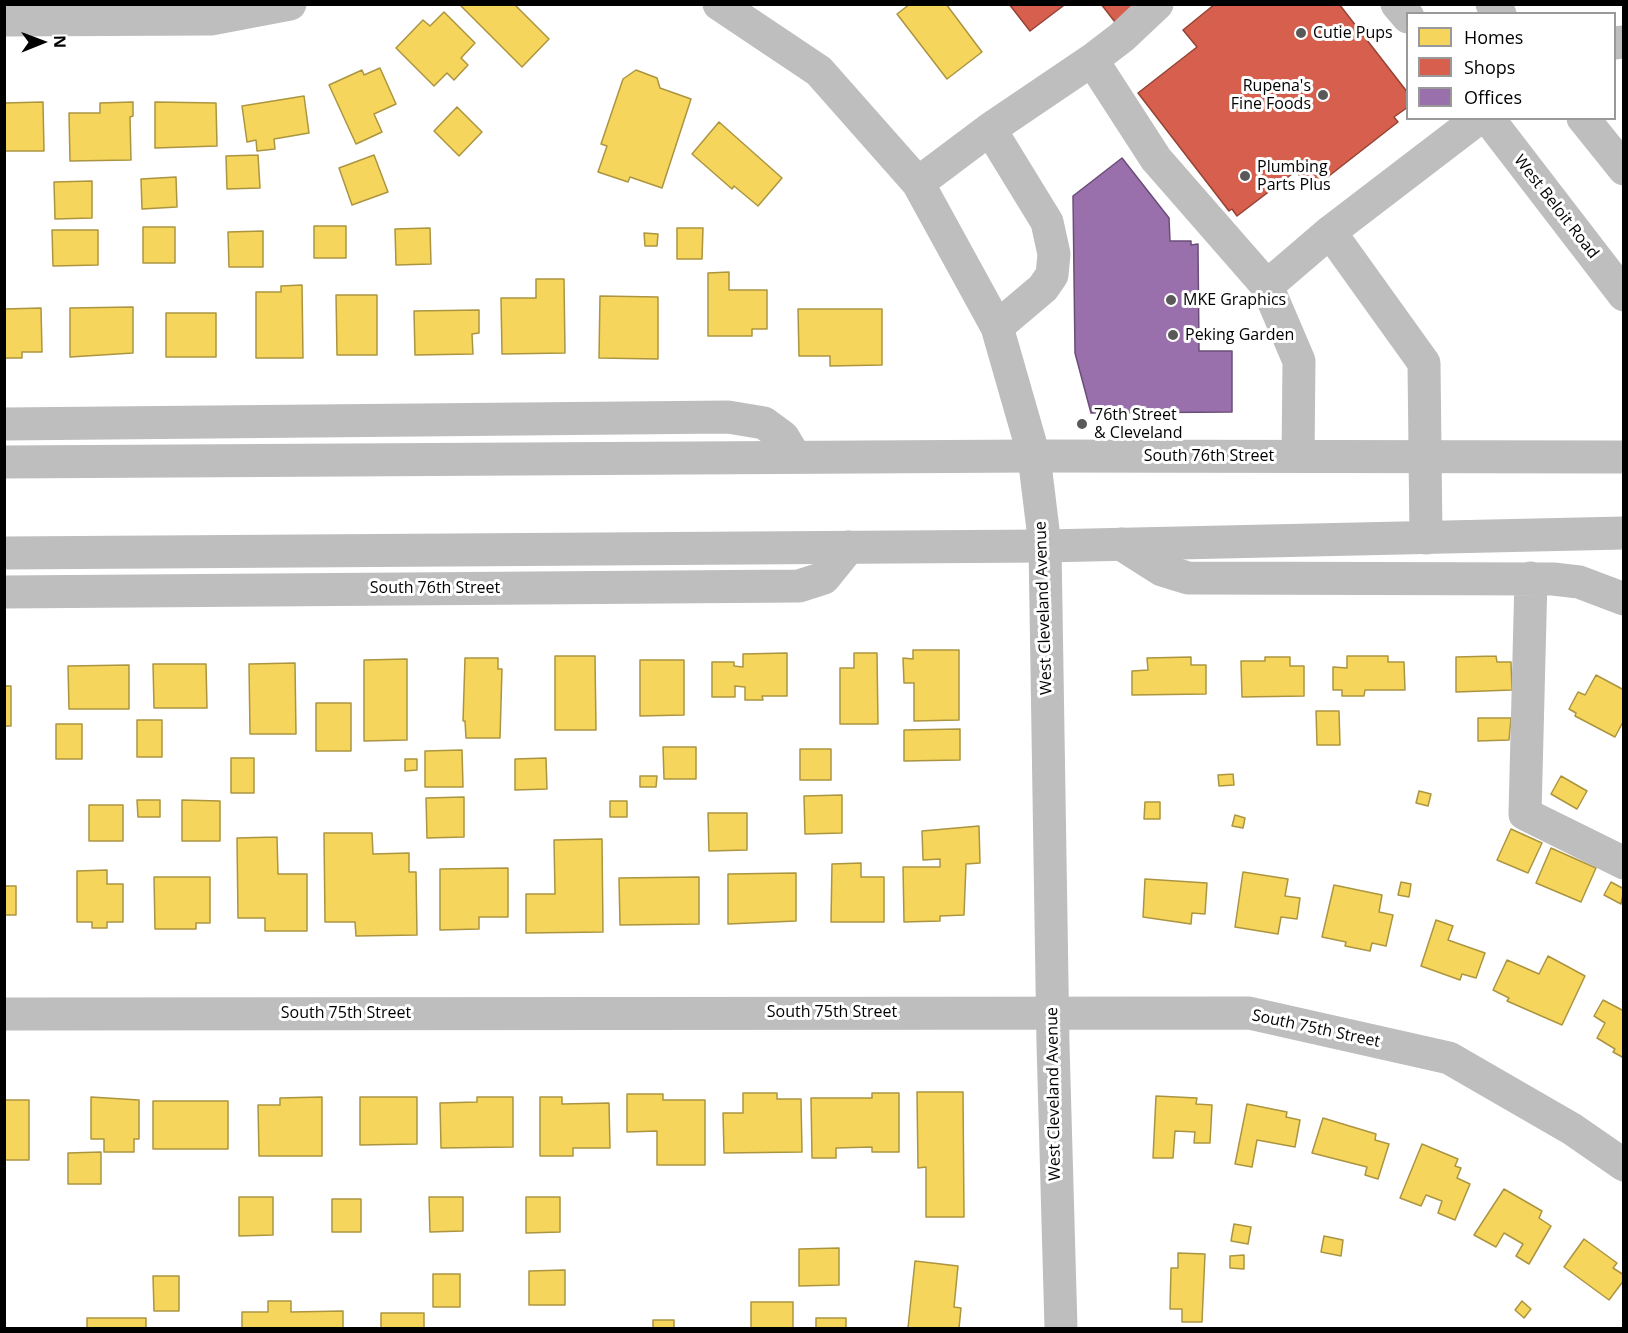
<!DOCTYPE html>
<html>
<head>
<meta charset="utf-8">
<style>
	body { margin:0 }
	#map { position:relative; width:1628px; height:1333px; overflow:hidden; background:#fff; font-family:"Open Sans",sans-serif }
	canvas { display:block }
	.frame { position:absolute; inset:0; border:6px solid #000; pointer-events:none }
	.legend { position:absolute; left:1406px; top:12px; width:210px; height:108px; box-sizing:border-box; background:#fff; border:2px solid #999; margin:0; padding:8px 10px; list-style:none; font-size:18px; color:#000 }
	.legend li { display:flex; align-items:center; gap:12px; height:30px }
	.legend b { width:30px; border:2px solid #999 }
	.north { position:absolute; left:12px; top:12px; width:60px; height:60px; -webkit-text-stroke:4px #fff; paint-order:stroke; rotate:89deg; font-size:16px; font-weight:700; line-height:24px; text-align:center; color:#000 }
	.north::after { content:''; display:block; margin:auto; width:21px; height:27px; background:#000; clip-path:polygon(50% 0,100% 100%,50% 72%,0 100%) }
</style>
</head>
<body>
<div id="map">
<canvas width="1628" height="1333"></canvas>
<div class="frame"></div>
<ul class="legend">
<li><b style="height:16px;background:#f6d55c"></b>Homes</li>
<li><b style="height:16px;background:#d6604d"></b>Shops</li>
<li><b style="height:16px;background:#9970ab"></b>Offices</li>
</ul>
<div class="north">N</div>
</div>
<script>
const g = document.querySelector('canvas').getContext('2d');
g.lineJoin = 'round';
function paint(path, color) {
  g.fillStyle = color;
  g.fill(path, 'evenodd');
}
function poly(rows) {
  const path = new Path2D();
  for (const r of rows) {
    path.moveTo(r[0], r[1]);
    for (let i = 2; i < r.length; i += 2) path.lineTo(r[i], r[i + 1]);
  }
  return path;
}
function strokePath(path, color, width, dash) {
  g.strokeStyle = color;
  g.lineWidth = width;
  g.lineCap = dash ? 'butt' : 'round';
  g.setLineDash(dash || []);
  g.stroke(path);
}
function drawText(font, color, halo, rows, align = 'center') {
  g.font = font + ' "Open Sans",sans-serif';
  g.lineWidth = 6;
  g.setLineDash([]);
  g.textBaseline = 'middle';
  g.strokeStyle = halo;
  g.fillStyle = color;
  for (const [text, x, y, turn = 0] of rows) {
    g.save();
    g.translate(x, y);
    g.rotate((+turn || 0) * Math.PI / 180);
    g.textAlign = isNaN(turn) ? turn : align;
    if (halo) g.strokeText(text, 0, 0);
    g.fillText(text, 0, 0);
    g.restore();
  }
}
const homes = poly([
	[459,4,514,4,549,39,522,67,459,4],
	[910,4,946,4,982,52,947,79,897,14,910,4],
	[444,12,475,43,461,58,468,65,454,80,447,73,434,86,396,48,423,20,430,26,444,12],
	[380,68,396,104,374,114,382,132,356,144,329,85,362,70,364,75,380,68],
	[636,70,657,78,660,88,691,99,662,188,630,177,628,182,598,172,607,146,601,144,623,79,636,70],
	[304,96,309,133,274,139,275,149,257,151,256,140,247,142,242,106,304,96],
	[43,102,44,151,4,151,4,103,43,102],
	[133,102,133,116,130,117,131,160,70,161,69,113,100,113,100,103,133,102],
	[155,102,216,103,217,146,155,148,155,102],
	[457,107,482,132,459,156,434,131,457,107],
	[719,122,782,178,758,206,734,186,732,189,692,154,719,122],
	[258,155,260,188,227,189,226,156,258,155],
	[374,155,388,192,352,205,339,168,374,155],
	[176,177,177,207,142,209,141,179,176,177],
	[92,181,92,218,55,219,54,182,92,181],
	[314,226,346,226,346,258,314,258,314,226],
	[143,227,175,227,175,263,143,263,143,227],
	[430,228,431,264,396,265,395,229,430,228],
	[677,228,703,228,702,259,677,259,677,228],
	[52,230,98,230,98,265,53,266,52,230],
	[263,231,263,267,229,267,228,232,263,231],
	[644,233,658,234,657,246,645,246,644,233],
	[729,272,729,290,767,290,767,329,752,329,752,336,708,336,708,273,729,272],
	[536,279,564,279,565,353,502,354,501,298,536,298,536,279],
	[302,285,303,358,256,358,256,292,281,292,281,286,302,285],
	[336,295,377,295,377,355,337,355,336,295],
	[600,296,658,297,658,359,599,358,600,296],
	[133,307,133,353,70,357,70,308,133,307],
	[41,308,42,352,22,352,22,358,4,358,4,309,41,308],
	[798,309,882,309,882,365,830,366,830,356,799,356,798,309],
	[479,310,479,333,472,334,473,354,415,355,414,311,479,310],
	[166,313,216,313,216,357,166,357,166,313],
	[913,650,959,650,959,720,914,721,914,683,904,683,903,658,913,659,913,650],
	[787,653,787,696,762,696,763,700,745,700,745,687,735,686,735,697,712,697,712,662,734,662,734,666,743,667,743,654,787,653],
	[854,653,877,653,878,724,840,724,840,668,854,668,854,653],
	[555,656,595,656,596,730,555,730,555,656],
	[1347,656,1388,656,1388,662,1404,662,1405,690,1365,690,1364,696,1342,696,1342,690,1333,690,1333,667,1347,668,1347,656],
	[1496,656,1497,662,1511,662,1512,690,1456,692,1456,657,1496,656],
	[1191,657,1191,665,1206,665,1206,694,1132,695,1132,671,1148,670,1147,658,1191,657],
	[1265,657,1290,657,1290,666,1304,666,1304,696,1242,697,1241,661,1265,661,1265,657],
	[465,658,498,658,498,669,502,669,500,738,466,738,465,721,463,721,465,658],
	[407,659,407,740,364,741,364,660,407,659],
	[640,660,684,660,684,715,640,716,640,660],
	[295,663,296,734,250,734,249,664,295,663],
	[153,664,206,664,207,708,154,708,153,664],
	[129,665,129,709,69,709,68,666,129,665],
	[1596,675,1624,690,1624,720,1615,737,1575,716,1576,713,1569,709,1578,692,1585,695,1596,675],
	[4,686,11,686,11,726,4,726,4,686],
	[316,703,351,703,351,751,316,751,316,703],
	[1316,711,1339,711,1340,745,1317,745,1316,711],
	[1478,718,1511,718,1509,740,1478,741,1478,718],
	[137,720,162,720,162,757,137,757,137,720],
	[56,724,82,724,82,759,56,759,56,724],
	[960,729,960,760,904,761,904,730,960,729],
	[663,747,696,747,696,779,664,779,663,747],
	[800,749,831,749,831,780,800,780,800,749],
	[462,750,463,787,425,787,425,751,462,750],
	[231,758,254,758,254,793,231,793,231,758],
	[546,758,547,789,515,790,515,759,546,758],
	[405,759,417,759,417,770,405,771,405,759],
	[1233,774,1234,785,1219,786,1218,775,1233,774],
	[640,776,657,776,656,787,640,787,640,776],
	[1561,776,1587,791,1577,809,1551,794,1561,776],
	[1419,791,1431,794,1428,806,1416,803,1419,791],
	[842,795,842,833,805,834,804,796,842,795],
	[464,797,464,837,427,838,426,798,464,797],
	[137,800,160,800,160,817,138,817,137,800],
	[182,800,220,801,220,841,182,841,182,800],
	[610,801,627,801,627,817,610,817,610,801],
	[1145,802,1160,802,1160,819,1144,819,1145,802],
	[89,805,123,805,123,841,89,841,89,805],
	[708,813,747,813,747,850,709,851,708,813],
	[1235,815,1245,818,1243,828,1232,826,1235,815],
	[979,826,980,863,966,864,964,915,940,916,940,921,904,922,903,867,940,867,940,859,923,860,922,831,979,826],
	[1511,829,1542,843,1528,873,1497,860,1511,829],
	[324,833,372,833,373,854,409,853,409,872,416,872,417,935,356,936,355,922,325,922,324,833],
	[277,837,278,874,307,874,307,931,265,931,265,918,238,918,237,838,277,837],
	[602,839,603,932,526,933,526,894,555,894,554,840,602,839],
	[1551,848,1596,868,1581,902,1536,883,1551,848],
	[861,863,861,877,884,877,884,922,831,922,832,864,861,863],
	[508,868,508,917,479,917,479,929,440,930,440,869,508,868],
	[107,870,107,884,123,884,123,922,107,922,107,928,92,928,92,922,77,922,77,871,107,870],
	[1243,872,1288,879,1285,896,1300,898,1297,919,1281,917,1278,934,1235,927,1243,872],
	[796,873,796,921,728,924,728,874,796,873],
	[154,877,210,877,210,923,196,923,196,929,155,929,154,877],
	[699,877,699,924,620,925,619,878,699,877],
	[1145,879,1207,883,1205,914,1192,913,1191,924,1143,917,1145,879],
	[1401,882,1411,884,1409,897,1398,895,1401,882],
	[1611,882,1624,889,1621,904,1604,895,1611,882],
	[1334,885,1382,895,1379,912,1393,915,1386,946,1372,943,1370,951,1345,946,1346,942,1322,937,1334,885],
	[4,886,16,886,16,915,4,915,4,886],
	[1436,920,1453,926,1448,940,1485,953,1476,978,1462,974,1460,980,1421,966,1436,920],
	[1548,956,1585,976,1562,1025,1507,1001,1509,998,1493,990,1507,960,1539,974,1548,956],
	[1603,1000,1624,1011,1624,1058,1613,1052,1615,1049,1597,1038,1605,1023,1594,1016,1603,1000],
	[917,1092,963,1092,964,1217,926,1217,926,1167,918,1168,917,1092],
	[743,1093,777,1093,777,1099,801,1099,802,1152,724,1153,723,1113,743,1113,743,1093],
	[872,1093,899,1093,899,1152,872,1152,872,1147,836,1148,836,1158,812,1158,811,1098,872,1098,872,1093],
	[627,1094,663,1094,663,1100,705,1100,705,1165,657,1165,657,1131,627,1132,627,1094],
	[1156,1096,1197,1098,1196,1104,1212,1105,1210,1143,1194,1143,1195,1132,1175,1131,1173,1158,1153,1158,1156,1096],
	[91,1097,139,1100,139,1139,134,1139,134,1152,104,1152,104,1139,91,1139,91,1097],
	[322,1097,322,1156,259,1156,258,1105,280,1105,280,1098,322,1097],
	[360,1097,417,1097,417,1144,360,1145,360,1097],
	[477,1097,513,1097,513,1147,441,1148,440,1103,477,1102,477,1097],
	[540,1097,562,1097,562,1104,609,1103,610,1148,573,1148,573,1156,540,1156,540,1097],
	[4,1100,29,1100,29,1160,4,1160,4,1100],
	[153,1101,228,1101,228,1149,153,1149,153,1101],
	[1247,1104,1287,1112,1286,1117,1300,1120,1295,1147,1257,1140,1252,1167,1235,1164,1247,1104],
	[1323,1118,1376,1134,1375,1140,1389,1144,1378,1179,1365,1175,1367,1167,1312,1153,1323,1118],
	[1422,1144,1458,1159,1455,1166,1461,1168,1457,1178,1470,1184,1455,1220,1438,1213,1442,1201,1426,1195,1421,1206,1400,1198,1422,1144],
	[101,1152,101,1184,68,1184,68,1153,101,1152],
	[1504,1189,1542,1211,1539,1218,1551,1226,1529,1264,1516,1256,1523,1244,1504,1233,1496,1247,1474,1235,1504,1189],
	[239,1197,273,1197,273,1235,239,1236,239,1197],
	[429,1197,463,1197,463,1231,430,1232,429,1197],
	[526,1197,560,1197,560,1232,526,1233,526,1197],
	[332,1199,361,1199,361,1232,332,1232,332,1199],
	[1234,1224,1251,1227,1248,1244,1231,1241,1234,1224],
	[1324,1236,1343,1240,1341,1256,1321,1252,1324,1236],
	[1584,1239,1617,1263,1613,1268,1624,1275,1624,1280,1609,1300,1564,1267,1584,1239],
	[839,1248,839,1285,799,1286,799,1249,839,1248],
	[1178,1253,1205,1254,1202,1322,1182,1322,1182,1309,1170,1309,1171,1268,1178,1268,1178,1253],
	[1244,1255,1244,1269,1230,1268,1230,1256,1244,1255],
	[915,1261,958,1266,954,1307,961,1308,959,1328,908,1328,915,1261],
	[565,1270,565,1305,529,1305,529,1271,565,1270],
	[433,1274,460,1274,460,1307,433,1307,433,1274],
	[153,1276,179,1276,179,1311,154,1311,153,1276],
	[268,1301,291,1301,291,1312,343,1311,343,1328,242,1328,242,1312,268,1312,268,1301],
	[1522,1301,1531,1309,1524,1318,1515,1310,1522,1301],
	[751,1302,793,1302,793,1328,751,1328,751,1302],
	[381,1313,424,1313,424,1328,381,1328,381,1313],
	[87,1318,146,1318,146,1328,87,1328,87,1318],
	[816,1318,846,1318,846,1328,816,1328,816,1318],
	[653,1320,674,1320,674,1328,653,1328,653,1320]
]);
paint(homes, '#f6d55c');
strokePath(homes, '#ac9540', 1.5);
const shops = poly([
	[1009,4,1061,4,1063,6,1030,31,1009,4],
	[1101,4,1138,4,1115,22,1101,4],
	[1215,4,1339,4,1408,93,1408,107,1394,117,1398,122,1311,190,1296,171,1237,216,1232,209,1229,211,1138,93,1197,47,1183,30,1215,4]
]);
paint(shops, '#d6604d');
strokePath(shops, '#964336', 1.5);
const offices = poly([
	[1122,158,1169,218,1170,241,1191,241,1191,245,1198,244,1199,351,1232,351,1232,412,1091,413,1075,353,1073,196,1122,158]
]);
paint(offices, '#9970ab');
strokePath(offices, '#6b4e78', 1.5);
strokePath(poly([
	[719,4,819,71,918,183,997,327,1034,456,1045,546,1053,1044,1061,1328],
	[1157,4,1122,37,1092,60,1156,159,1267,286],
	[4,20,211,19,290,4],
	[1614,43,1624,42],
	[990,129,1047,222,1054,254,1052,275,1043,288,997,327],
	[918,183,990,129,1092,60],
	[1330,232,1424,363,1426,538],
	[4,424,728,417,764,423,783,437,795,457],
	[1298,456,1299,361,1267,286,1330,232,1479,118],
	[1121,544,1162,570,1188,578,1553,579,1579,582,1624,599],
	[1531,578,1525,814,1624,863],
	[4,592,799,586,824,578,849,547],
	[4,1014,1249,1013,1449,1058,1572,1129,1624,1165]
]), '#bebebe', 33);
strokePath(poly([
	[1397,4,1408,17],
	[1492,4,1500,14],
	[1488,118,1624,295],
	[1583,118,1624,169],
	[4,462,1034,456,1624,457],
	[4,553,1045,546,1624,533]
]), '#bebebe', 33);
for (const [x, y, r, color] of [
	[1301,33,6,"#595959"],
	[1323,95,6,"#595959"],
	[1245,176,6,"#595959"],
	[1171,300,6,"#595959"],
	[1173,335,6,"#595959"],
	[1082,424,6,"#595959"]
]) {
  const dot = new Path2D();
  dot.arc(x, y, r, 0, 2 * Math.PI);
  g.fillStyle = color;
  g.fill(dot);
  strokePath(dot, '#fff', 2);
}
drawText('16px', '#000', '#fff', [
	["Cutie Pups",1313,33],
	["Rupena's",1311,86,"right"],
	["Fine Foods",1311,104,"right"],
	["Plumbing",1257,167],
	["Parts Plus",1257,185],
	["MKE Graphics",1183,300],
	["Peking Garden",1185,335],
	["76th Street",1094,415],
	["& Cleveland",1094,433]
], 'left');
drawText('16px', '#000', '#fff', [
	["West Beloit Road",1556,207,52],
	["South 76th Street",1209,456],
	["South 76th Street",435,588],
	["West Cleveland Avenue",1044,608,-92],
	["South 75th Street",832,1012],
	["South 75th Street",346,1013],
	["South 75th Street",1316,1029,12],
	["West Cleveland Avenue",1054,1094,-91]
]);
</script>
</body>
</html>
